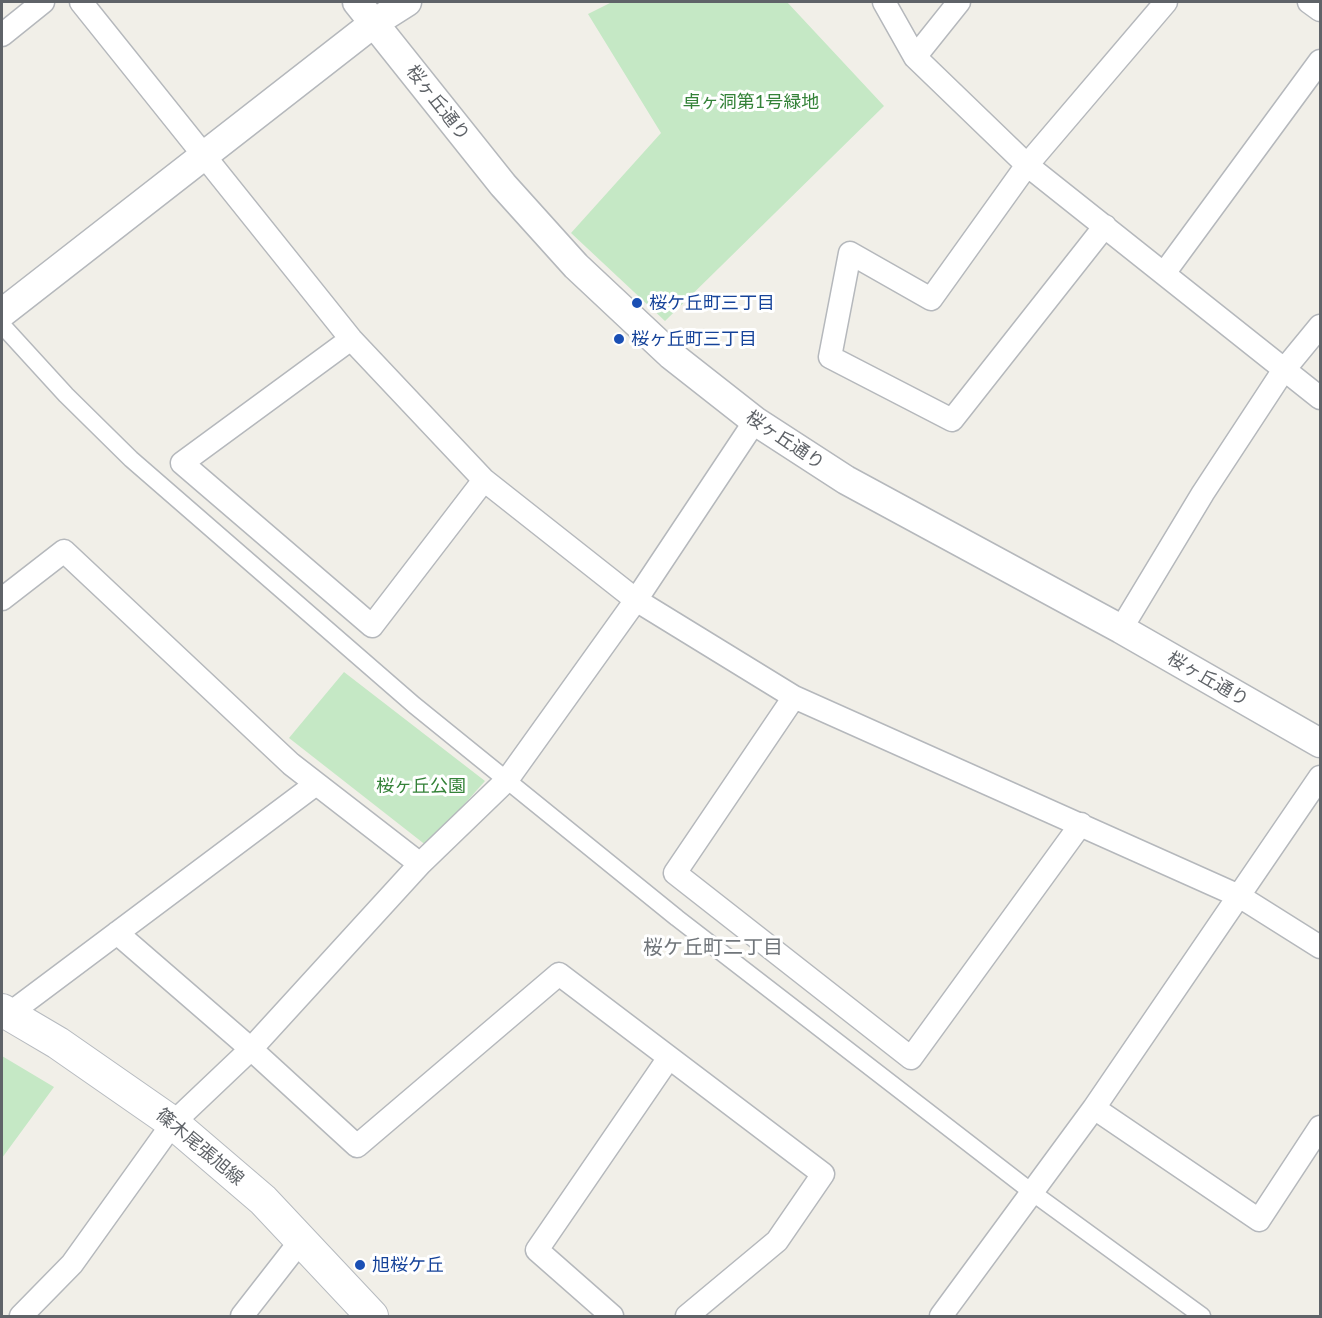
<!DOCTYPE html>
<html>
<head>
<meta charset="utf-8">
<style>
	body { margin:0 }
	#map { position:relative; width:1322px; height:1318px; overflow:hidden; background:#f1efe8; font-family:Lato,sans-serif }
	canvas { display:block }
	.frame { position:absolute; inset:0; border:3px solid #5f6368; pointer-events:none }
</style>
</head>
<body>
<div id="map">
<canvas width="1322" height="1318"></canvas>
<div class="frame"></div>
</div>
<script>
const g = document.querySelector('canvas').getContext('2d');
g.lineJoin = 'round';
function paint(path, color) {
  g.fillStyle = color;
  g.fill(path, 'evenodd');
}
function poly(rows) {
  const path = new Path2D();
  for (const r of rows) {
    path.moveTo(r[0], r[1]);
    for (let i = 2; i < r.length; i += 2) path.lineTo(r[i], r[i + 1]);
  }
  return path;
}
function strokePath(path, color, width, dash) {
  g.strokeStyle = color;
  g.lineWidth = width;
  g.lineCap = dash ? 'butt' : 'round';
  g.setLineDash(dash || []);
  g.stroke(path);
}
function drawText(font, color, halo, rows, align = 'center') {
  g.font = font + ' Lato,"Noto Sans JP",sans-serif';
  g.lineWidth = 6;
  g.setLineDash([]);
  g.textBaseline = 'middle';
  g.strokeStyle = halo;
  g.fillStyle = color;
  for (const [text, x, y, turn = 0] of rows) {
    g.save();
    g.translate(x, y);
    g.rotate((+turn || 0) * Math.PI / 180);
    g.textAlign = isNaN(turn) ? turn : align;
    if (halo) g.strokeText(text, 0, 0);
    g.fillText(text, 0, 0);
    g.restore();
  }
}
paint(poly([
	[612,2,787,2,884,106,665,321,571,233,661,133,588,14],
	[344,672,485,781,427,846,289,738],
	[2,1056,54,1087,2,1158]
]), '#c5e8c5');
const pedestrian = poly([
	[2,325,66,395,131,459,414,705,677,918,1033,1193,1202,1316]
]);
const minor = poly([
	[81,2,351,339,484,480,636,600,794,697,1239,896,1320,947],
	[884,2,915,57,1027,165,1320,398],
	[1309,2,1320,10],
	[2,35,43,2],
	[915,57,959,2],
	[1105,226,952,420,830,357,850,253,931,299,1027,165,1166,2],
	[1165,272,1320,61],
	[351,339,182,463,372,626,484,480],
	[2,599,64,551,291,764,420,864],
	[1121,629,1203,493,1283,371,1320,326],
	[794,697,675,873,911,1058,1081,824],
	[117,933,251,1049,357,1146,559,974,823,1174,777,1241,687,1316],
	[9,1014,316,784],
	[1094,1108,1259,1220,1320,1127],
	[21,1316,72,1264,173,1123,251,1049,420,864,507,780,636,600,755,421],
	[242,1316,302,1239],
	[612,1316,537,1250,668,1059],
	[941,1316,1094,1108,1320,777]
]);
const tertiary = poly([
	[357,2,503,185,576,266,671,355,755,421,846,480,1121,629,1320,743],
	[2,313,374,23,407,2]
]);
const secondary = poly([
	[2,1010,58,1043,173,1123,263,1200,372,1316]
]);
strokePath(pedestrian, '#b5b8bc', 19);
strokePath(minor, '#b5b8bc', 25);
strokePath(tertiary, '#b5b8bc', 31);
strokePath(secondary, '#b6babf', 34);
strokePath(pedestrian, '#fff', 16);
strokePath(minor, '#fff', 22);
strokePath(tertiary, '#fff', 28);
strokePath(secondary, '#fff', 32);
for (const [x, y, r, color] of [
	[637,303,6,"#1a4fb4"],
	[619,339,6,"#1a4fb4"],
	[360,1265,6,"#1a4fb4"]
]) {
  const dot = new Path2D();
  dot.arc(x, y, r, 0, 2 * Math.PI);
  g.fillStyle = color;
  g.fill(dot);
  strokePath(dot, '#fff', 2);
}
drawText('18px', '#348238', '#fff', [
	["卓ヶ洞第1号緑地",751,102],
	["桜ヶ丘公園",421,786]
]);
drawText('18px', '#5f6368', '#fff', [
	["桜ヶ丘通り",438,103,52],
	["桜ヶ丘通り",785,440,34],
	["桜ヶ丘通り",1208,679,30],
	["篠木尾張旭線",200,1147,40]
]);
drawText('18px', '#164399', '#fff', [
	["桜ケ丘町三丁目",649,303],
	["桜ヶ丘町三丁目",631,339],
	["旭桜ケ丘",372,1265]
], 'left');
drawText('20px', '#70757a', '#fff', [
	["桜ケ丘町二丁目",713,948]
]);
</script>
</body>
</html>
